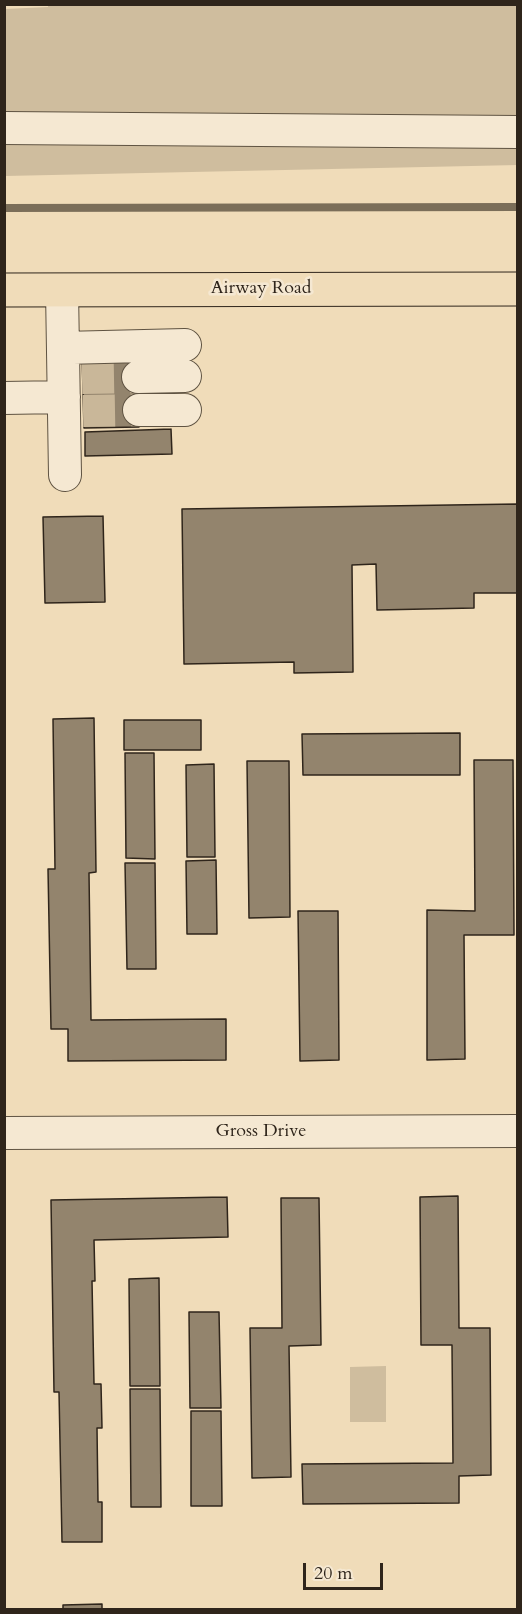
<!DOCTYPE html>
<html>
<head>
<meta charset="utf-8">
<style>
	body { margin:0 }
	#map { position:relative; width:522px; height:1614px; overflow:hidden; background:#f0dcb9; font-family:Cardo,serif }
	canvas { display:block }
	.frame { position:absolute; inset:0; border:6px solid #2f251b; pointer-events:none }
	.scale { position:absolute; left:303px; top:1563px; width:80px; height:27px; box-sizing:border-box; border:3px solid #2f251b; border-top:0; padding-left:8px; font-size:18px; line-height:21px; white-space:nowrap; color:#2f251b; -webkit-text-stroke:4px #f5e8d2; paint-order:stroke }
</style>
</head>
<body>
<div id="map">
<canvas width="522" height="1614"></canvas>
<div class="frame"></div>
<div class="scale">20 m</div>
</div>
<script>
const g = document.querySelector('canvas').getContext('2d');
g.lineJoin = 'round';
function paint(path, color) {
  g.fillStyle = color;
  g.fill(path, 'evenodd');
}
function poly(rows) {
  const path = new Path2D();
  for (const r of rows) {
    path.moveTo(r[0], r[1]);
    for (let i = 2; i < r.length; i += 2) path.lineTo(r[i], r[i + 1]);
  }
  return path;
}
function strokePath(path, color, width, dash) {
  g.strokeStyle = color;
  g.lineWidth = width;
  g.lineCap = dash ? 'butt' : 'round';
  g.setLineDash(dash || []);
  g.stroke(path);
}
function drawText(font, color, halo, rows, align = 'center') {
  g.font = font + ' Cardo,serif';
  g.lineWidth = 5;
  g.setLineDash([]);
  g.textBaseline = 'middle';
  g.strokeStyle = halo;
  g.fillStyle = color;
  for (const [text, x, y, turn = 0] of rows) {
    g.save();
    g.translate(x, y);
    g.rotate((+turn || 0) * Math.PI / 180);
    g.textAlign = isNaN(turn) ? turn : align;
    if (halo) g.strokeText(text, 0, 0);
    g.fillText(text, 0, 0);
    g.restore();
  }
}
paint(poly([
	[48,4,517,5,517,120,5,122,5,9,48,7],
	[517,138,518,165,5,176,4,140],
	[386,1366,386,1422,350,1422,350,1367]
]), '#cfbd9e');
strokePath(poly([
	[4,208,518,207]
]), '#7b6e59', 8);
const building = poly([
	[138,352,139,427,84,428,82,354,138,352],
	[171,429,172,454,85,456,85,432,171,429],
	[518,504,518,593,474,593,474,608,377,610,376,564,352,565,353,672,294,673,294,662,184,664,182,509,518,504],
	[103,516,105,602,45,603,43,517,103,516],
	[94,718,96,872,89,873,91,1020,226,1019,226,1060,68,1061,68,1029,51,1029,48,869,55,869,53,719,94,718],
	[124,720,201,720,201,750,124,750,124,720],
	[460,733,460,775,303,775,302,734,460,733],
	[125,753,154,753,155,859,126,858,125,753],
	[474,760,513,760,514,935,464,935,465,1059,427,1060,427,910,475,911,474,760],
	[247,761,289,761,290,917,249,918,247,761],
	[214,764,215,857,187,857,186,765,214,764],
	[216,860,217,934,187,934,186,861,216,860],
	[125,863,155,863,156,969,127,969,125,863],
	[298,911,338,911,339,1060,300,1061,298,911],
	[458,1196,459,1328,490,1328,491,1475,459,1476,459,1503,303,1504,302,1464,453,1463,452,1345,421,1345,420,1197,458,1196],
	[227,1197,228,1237,94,1240,95,1281,92,1281,94,1384,101,1384,102,1428,97,1428,98,1502,102,1502,102,1542,62,1542,59,1392,54,1392,51,1200,227,1197],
	[281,1198,319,1198,321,1345,289,1346,291,1477,252,1478,250,1328,282,1328,281,1198],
	[159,1278,160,1386,130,1386,129,1279,159,1278],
	[189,1312,219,1312,221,1408,190,1408,189,1312],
	[130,1389,160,1389,161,1507,131,1507,130,1389],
	[191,1411,221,1411,222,1506,191,1506,191,1411],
	[102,1604,102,1610,63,1610,63,1605,102,1604]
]);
paint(building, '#93846d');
strokePath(building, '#2f251b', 1.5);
strokePath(poly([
	[82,378,138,377],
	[83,411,139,410]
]), '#c9b799', 32, [32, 16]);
const minor = poly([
	[4,128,518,132],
	[62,290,65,475],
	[63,348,185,345],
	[138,377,185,376],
	[4,398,64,397],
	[139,410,185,410],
	[4,1133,518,1131]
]);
const major = poly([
	[4,290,518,289]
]);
strokePath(minor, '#5f5342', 34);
strokePath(major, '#2f251b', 35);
strokePath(minor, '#f5e8d2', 32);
strokePath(major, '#f0dcb9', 33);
drawText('18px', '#2f251b', '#f5e8d2', [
	["Airway Road",261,289],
	["Gross Drive",261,1132]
]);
</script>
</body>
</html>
